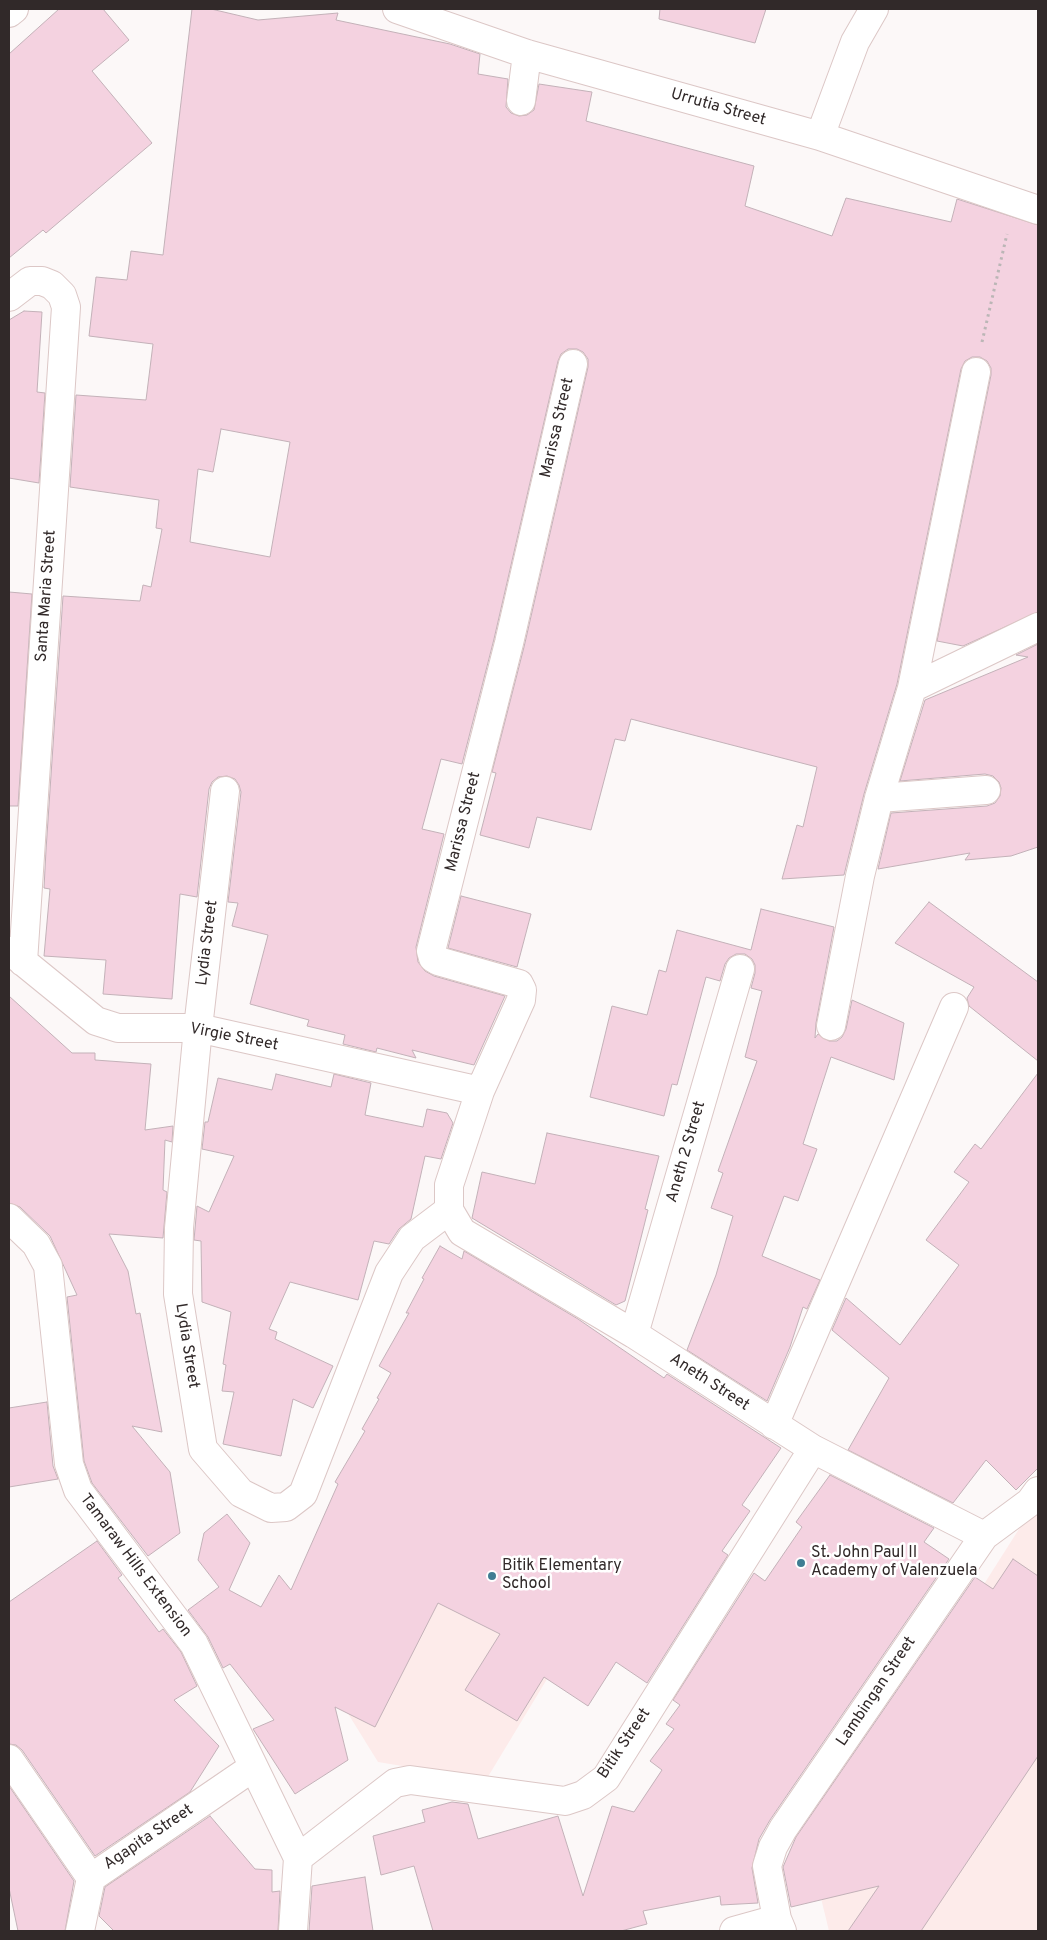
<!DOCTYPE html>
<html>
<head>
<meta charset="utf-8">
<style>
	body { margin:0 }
	#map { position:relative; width:1047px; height:1940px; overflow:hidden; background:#fcf8f8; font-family:Overpass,sans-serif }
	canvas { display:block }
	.frame { position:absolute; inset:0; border:10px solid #312929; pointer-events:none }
</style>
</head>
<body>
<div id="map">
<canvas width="1047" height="1940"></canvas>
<div class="frame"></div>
</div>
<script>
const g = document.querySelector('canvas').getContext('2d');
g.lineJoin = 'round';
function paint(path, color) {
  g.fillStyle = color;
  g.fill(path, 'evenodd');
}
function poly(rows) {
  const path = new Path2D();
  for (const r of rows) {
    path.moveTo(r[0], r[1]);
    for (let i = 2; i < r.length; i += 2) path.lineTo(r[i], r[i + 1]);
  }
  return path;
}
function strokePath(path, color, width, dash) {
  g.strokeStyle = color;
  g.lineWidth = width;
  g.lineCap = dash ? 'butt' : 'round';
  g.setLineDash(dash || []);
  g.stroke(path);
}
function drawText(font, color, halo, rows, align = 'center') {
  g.font = font + ' Overpass,sans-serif';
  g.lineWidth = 5;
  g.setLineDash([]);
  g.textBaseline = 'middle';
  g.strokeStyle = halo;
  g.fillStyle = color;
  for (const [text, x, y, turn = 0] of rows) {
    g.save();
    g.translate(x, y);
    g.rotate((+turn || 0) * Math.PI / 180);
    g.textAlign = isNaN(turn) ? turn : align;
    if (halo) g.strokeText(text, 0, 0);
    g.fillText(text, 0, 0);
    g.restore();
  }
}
paint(poly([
	[475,1364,671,1474,486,1780,378,1762,326,1678],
	[1038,1499,1038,1931,829,1931,811,1857]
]), '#fdebea');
const building = poly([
	[59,9,103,9,129,40,92,71,152,143,46,233,43,230,9,258,9,54,59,9],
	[192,9,211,9,258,20,338,13,336,20,450,44,480,54,478,74,508,79,506,107,511,113,519,116,527,115,534,110,539,84,592,92,586,121,754,166,745,206,832,236,846,198,951,222,957,199,1038,225,1038,612,963,646,937,641,991,375,991,368,987,361,980,357,972,357,965,361,961,369,897,684,864,794,844,875,782,879,797,825,803,827,817,767,631,719,625,741,615,739,591,830,537,817,529,848,480,835,496,773,492,772,524,647,588,367,588,359,583,352,577,349,568,349,561,354,558,361,494,639,462,764,441,759,422,829,444,834,416,947,418,962,425,971,434,976,505,996,474,1065,412,1050,416,1058,377,1048,376,1052,343,1044,345,1035,307,1026,309,1020,250,1004,268,935,232,926,238,903,228,902,241,792,239,785,235,779,227,776,218,777,212,782,209,789,197,897,180,894,172,999,103,994,106,960,44,956,50,889,44,888,46,850,63,596,140,601,143,585,151,587,162,529,156,528,159,500,70,487,76,395,146,400,153,344,89,336,96,277,127,280,131,251,163,255,192,9],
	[221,429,290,442,270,557,190,542,198,469,213,472,221,429],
	[660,9,766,9,755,43,659,19,660,9],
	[24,311,42,312,37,392,45,393,39,483,9,478,9,320,24,311],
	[9,592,32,594,18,806,9,806,9,592],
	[1038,644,1038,847,1011,856,965,860,970,853,878,869,891,813,987,806,995,803,1000,796,1001,788,999,782,993,776,985,774,900,781,925,700,1028,657,1016,655,1038,644],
	[461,896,531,914,517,967,448,948,461,896],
	[929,902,1038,982,1038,1061,969,1006,967,998,974,987,895,943,929,902],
	[761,909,834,927,816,1023,815,1038,818,1034,829,1041,837,1041,842,1037,846,1029,852,1000,904,1023,894,1080,831,1057,803,1144,817,1149,798,1201,784,1196,762,1256,820,1280,807,1309,803,1307,790,1347,767,1401,687,1350,716,1275,733,1216,711,1208,723,1173,718,1171,757,1061,745,1057,762,991,751,988,755,973,755,965,752,959,745,954,736,954,729,958,725,964,720,981,706,977,677,1085,672,1084,664,1116,590,1097,612,1006,647,1015,659,970,666,972,677,930,751,950,761,909],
	[9,996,72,1053,95,1053,95,1060,151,1064,145,1130,173,1126,172,1142,165,1140,163,1190,167,1192,163,1238,109,1234,128,1271,136,1314,140,1313,162,1432,132,1426,170,1472,180,1533,148,1556,92,1483,84,1461,67,1297,77,1295,50,1236,20,1207,9,1203,9,996],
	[1038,1073,1038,1468,1016,1490,986,1460,953,1503,848,1450,889,1378,832,1330,846,1298,900,1345,959,1265,926,1240,969,1182,954,1172,975,1144,981,1149,1038,1073],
	[276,1074,331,1087,334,1074,371,1083,365,1115,423,1127,427,1109,447,1113,453,1123,441,1159,425,1156,411,1219,399,1229,389,1244,374,1241,358,1300,290,1282,269,1329,277,1332,275,1339,333,1366,313,1408,293,1399,281,1456,223,1444,234,1392,222,1391,226,1365,223,1364,231,1312,202,1302,201,1241,194,1240,197,1206,209,1212,234,1156,202,1149,205,1122,208,1122,218,1078,272,1090,276,1074],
	[547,1133,659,1156,645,1209,648,1210,625,1301,616,1305,472,1218,482,1172,535,1184,547,1133],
	[440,1246,462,1259,464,1251,578,1319,664,1378,667,1374,781,1448,742,1505,750,1511,722,1551,728,1555,647,1683,616,1662,588,1706,544,1677,517,1721,465,1690,500,1634,438,1603,375,1727,335,1707,348,1760,295,1794,253,1729,274,1720,230,1664,223,1668,208,1637,188,1610,219,1587,198,1560,204,1533,227,1514,250,1543,229,1590,261,1607,279,1575,291,1590,338,1484,335,1482,365,1431,362,1429,379,1399,377,1398,391,1373,379,1366,409,1313,406,1313,424,1279,422,1278,440,1246],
	[47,1402,53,1466,58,1479,9,1487,9,1408,47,1402],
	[830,1475,934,1528,924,1542,949,1559,770,1820,759,1839,752,1868,758,1903,721,1905,720,1896,643,1911,647,1924,621,1931,433,1931,414,1866,381,1875,373,1836,425,1822,422,1810,452,1802,468,1804,478,1839,558,1816,583,1896,612,1806,634,1812,662,1770,650,1761,674,1729,666,1724,680,1705,673,1700,754,1573,765,1581,802,1527,796,1522,830,1475],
	[97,1541,122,1575,118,1578,159,1632,163,1629,181,1652,197,1686,174,1700,219,1746,190,1792,95,1856,22,1750,16,1745,9,1744,9,1602,97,1541],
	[1013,1559,1038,1576,1038,1756,921,1931,848,1931,879,1886,791,1907,783,1867,796,1837,975,1577,993,1589,1013,1559],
	[9,1786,74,1881,65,1931,18,1931,9,1888,9,1786],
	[210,1816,255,1869,272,1870,272,1892,280,1891,278,1931,114,1931,99,1916,105,1887,210,1816],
	[365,1877,373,1931,309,1931,312,1886,365,1877]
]);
paint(building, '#f4d2e0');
strokePath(building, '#c3b1b8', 1);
const minor = poly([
	[397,9,527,54,820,136,1038,210],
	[9,13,14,9],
	[521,101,527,54],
	[820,136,855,42,874,9],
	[9,297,30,281,42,281,52,285,62,295,66,307,23,962],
	[912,688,1038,627],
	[225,791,198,1028,179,1228,178,1294,203,1449,241,1493,271,1508,286,1507,303,1494,389,1273,412,1238,449,1210],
	[879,798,986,790],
	[10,951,96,1021,118,1028,198,1028,480,1091],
	[831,1026,860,876,879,798,912,688,976,372],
	[449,1210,449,1185,480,1091,521,1000,522,990,519,984,438,961,433,958,431,951,509,643,573,364],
	[449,1210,462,1232,634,1334,813,1449,984,1536],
	[9,1218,36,1244,48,1266,69,1464,78,1490,194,1644,298,1858,293,1931],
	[634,1334,740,969],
	[774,1425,954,1007],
	[9,1759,91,1878],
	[298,1858,395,1783,410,1780,565,1801,583,1795,606,1778,813,1449],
	[80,1931,91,1878,252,1768],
	[734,1931,777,1919],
	[782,1931,777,1919,767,1866,773,1847,783,1829,984,1536,1030,1502,1038,1491]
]);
strokePath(minor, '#dcc7c6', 30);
strokePath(poly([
	[982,342,1007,234]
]), '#bbb6b6', 3, [2.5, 4]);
strokePath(minor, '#fff', 28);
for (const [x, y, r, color] of [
	[801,1563,5,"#3f7d93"],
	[492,1576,5,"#3f7d93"]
]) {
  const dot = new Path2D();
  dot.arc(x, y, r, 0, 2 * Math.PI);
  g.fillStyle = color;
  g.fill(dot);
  strokePath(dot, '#fff', 2);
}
drawText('16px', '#312929', '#fff', [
	["Urrutia Street",718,108,16],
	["Marissa Street",558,428,-77],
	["Santa Maria Street",47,596,-86],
	["Marissa Street",464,822,-76],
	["Lydia Street",208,943,-83],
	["Virgie Street",234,1038,11],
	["Aneth 2 Street",687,1152,-74],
	["Lydia Street",186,1346,81],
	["Aneth Street",709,1383,33],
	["Tamaraw Hills Extension",135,1566,53],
	["Lambingan Street",877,1692,-56],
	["Bitik Street",625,1744,-56],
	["Agapita Street",149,1838,-34]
]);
drawText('16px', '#312929', '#fff', [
	["St. John Paul II",811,1554],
	["Academy of Valenzuela",811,1572],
	["Bitik Elementary",502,1567],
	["School",502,1585]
], 'left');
</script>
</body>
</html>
